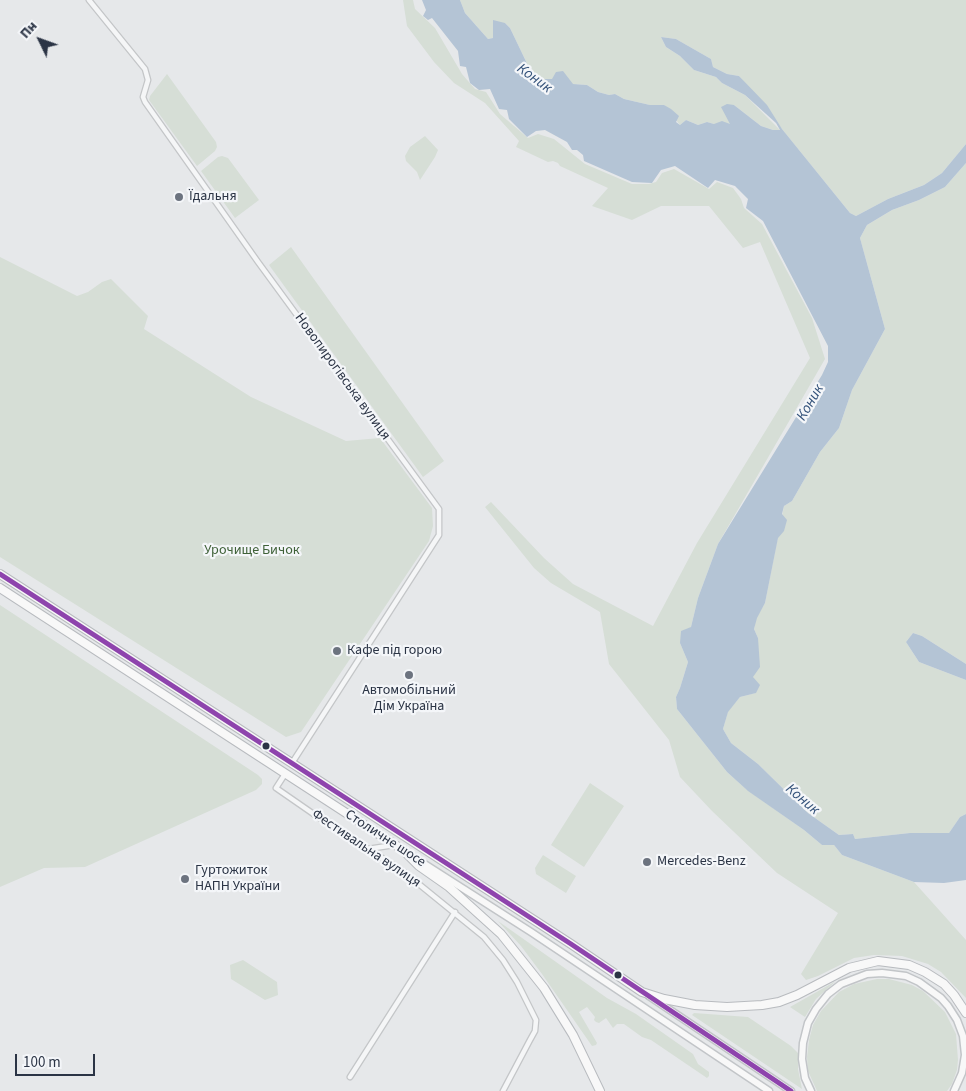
<!DOCTYPE html>
<html>
<head>
<meta charset="utf-8">
<style>
	body { margin:0 }
	#map { position:relative; width:966px; height:1091px; overflow:hidden; background:#e6e8ea; font-family:"Source Sans 3",sans-serif }
	canvas { display:block }
	.north { position:absolute; left:15px; top:15px; width:50px; height:50px; -webkit-text-stroke:4px #f4f6f9; paint-order:stroke; rotate:312deg; font-size:14px; font-weight:700; line-height:20px; text-align:center; color:#2b3445 }
	.north::after { content:''; display:block; margin:auto; width:18px; height:22px; background:#2b3445; clip-path:polygon(50% 0,100% 100%,50% 72%,0 100%) }
	.scale { position:absolute; left:15px; top:1054px; width:80px; height:22px; box-sizing:border-box; border:2px solid #2b3445; border-top:0; padding-left:6px; font-size:15px; line-height:18px; white-space:nowrap; color:#2b3445; -webkit-text-stroke:4px #f4f6f9; paint-order:stroke }
</style>
</head>
<body>
<div id="map">
<canvas width="966" height="1091"></canvas>
<div class="north">Пн</div>
<div class="scale">100 m</div>
</div>
<script>
const g = document.querySelector('canvas').getContext('2d');
g.lineJoin = 'round';
function paint(path, color) {
  g.fillStyle = color;
  g.fill(path, 'evenodd');
}
function poly(rows) {
  const path = new Path2D();
  for (const r of rows) {
    path.moveTo(r[0], r[1]);
    for (let i = 2; i < r.length; i += 2) path.lineTo(r[i], r[i + 1]);
  }
  return path;
}
function strokePath(path, color, width, dash) {
  g.strokeStyle = color;
  g.lineWidth = width;
  g.lineCap = dash ? 'butt' : 'round';
  g.setLineDash(dash || []);
  g.stroke(path);
}
function drawText(font, color, halo, rows, align = 'center') {
  g.font = font + ' "Source Sans 3",sans-serif';
  g.lineWidth = 4.5;
  g.setLineDash([]);
  g.textBaseline = 'middle';
  g.strokeStyle = halo;
  g.fillStyle = color;
  for (const [text, x, y, turn = 0] of rows) {
    g.save();
    g.translate(x, y);
    g.rotate((+turn || 0) * Math.PI / 180);
    g.textAlign = isNaN(turn) ? turn : align;
    if (halo) g.strokeText(text, 0, 0);
    g.fillText(text, 0, 0);
    g.restore();
  }
}
paint(poly([
	[403,0,413,0,415,9,435,28,462,74,475,89,486,92,500,114,528,138,538,134,554,139,585,164,632,184,649,184,656,182,662,173,674,169,709,189,717,182,733,188,741,199,744,208,762,224,812,318,825,359,718,544,698,598,691,627,680,643,688,662,680,688,676,697,677,709,727,772,746,789,804,830,822,845,834,845,842,855,914,882,966,940,966,998,941,972,928,964,902,956,874,955,854,958,818,976,806,980,801,974,838,913,777,873,712,811,680,777,669,740,609,664,600,612,551,583,534,568,485,507,491,502,544,558,573,584,653,626,697,543,810,358,760,242,743,248,709,206,661,206,632,220,592,206,608,188,560,166,558,163,553,161,548,162,516,147,519,141,485,103,454,83,434,62,407,26],
	[460,0,966,0,966,144,942,173,924,185,888,199,856,216,850,213,739,76,727,74,713,67,711,59,676,39,661,37,666,47,680,56,694,70,716,77,722,83,745,95,780,130,773,130,761,126,734,105,731,124,714,124,707,122,698,125,686,120,680,125,664,105,650,105,624,99,615,94,609,95,598,92,587,85,573,84,552,79,541,79,533,76,510,28,505,23,493,38,488,39,465,13],
	[167,74,216,142,217,147,215,151,197,166,149,100,150,96],
	[425,136,438,150,435,157,420,180,417,172,406,161,405,156,410,147],
	[222,156,228,158,259,200,235,218,201,171,218,157],
	[966,163,966,664,922,636,913,633,906,642,919,662,966,680,966,814,960,817,949,833,910,833,855,839,853,834,839,835,808,813,758,764,731,743,723,729,728,711,740,697,755,693,753,677,758,638,754,629,756,618,765,603,784,506,792,501,820,452,839,428,852,390,885,329,860,238,867,225,892,210,919,200,945,187],
	[291,247,444,461,423,477,269,265],
	[0,257,77,296,88,292,102,282,111,279,148,316,144,329,251,397,346,441,380,438,432,508,433,526,429,541,301,732,286,737,0,557],
	[0,605,258,775,262,779,262,784,256,790,85,867,44,868,0,887],
	[590,783,624,806,584,867,551,845],
	[543,855,576,876,566,893,536,874,535,868],
	[498,921,607,998,636,1014,693,1054,698,1064,709,1072,709,1076,707,1078,651,1040,642,1037,624,1024,617,1024,613,1028,606,1018,599,1023,596,1022,594,1020,595,1017,587,1007,579,1012,597,1043,596,1045,592,1046,542,974,521,946],
	[243,960,277,982,278,995,265,1000,231,979,230,965],
	[877,979,889,979,912,985,923,991,945,1012,956,1034,958,1060,957,1070,952,1084,947,1091,817,1091,808,1071,807,1057,809,1040,813,1025,821,1011,839,992,854,984],
	[836,981,816,999,805,1017,790,1007],
	[694,1013,748,1017,791,1046,798,1053,798,1069,802,1089,692,1015]
]), '#d6ded6');
paint(poly([
	[422,0,460,0,465,13,488,39,493,38,493,20,505,23,510,28,533,76,541,79,552,79,556,72,563,71,573,84,587,85,598,92,609,95,615,94,624,99,650,105,664,105,671,109,679,116,676,122,680,125,686,120,698,125,707,122,714,124,722,121,730,124,721,107,727,104,734,105,761,126,773,130,780,130,776,123,745,95,722,83,716,77,694,70,680,56,666,47,661,37,676,39,711,59,713,67,727,74,739,76,767,105,782,129,850,213,856,216,888,199,924,185,942,173,966,144,966,163,945,187,919,200,892,210,867,225,860,238,885,329,852,390,839,428,820,452,792,501,784,506,782,514,787,520,784,531,778,538,765,603,757,618,754,629,758,638,760,667,753,677,760,685,756,693,740,697,728,712,723,729,731,743,758,764,808,813,839,835,853,834,855,839,910,833,949,833,960,817,966,814,966,880,944,883,914,882,842,855,834,845,822,845,804,830,748,791,727,772,677,709,676,697,680,688,688,662,680,643,681,631,691,627,698,598,718,544,822,375,828,362,828,346,763,221,746,208,748,199,735,186,715,180,708,188,675,166,661,170,652,183,632,182,584,161,583,155,577,150,572,150,567,142,545,130,536,131,527,137,509,119,507,110,499,109,490,89,479,90,470,83,466,67,460,66,458,51,432,18,428,20,423,16,426,10],
	[913,633,922,636,966,664,966,680,919,662,906,642]
]), '#b4c4d5');
const street = poly([
	[89,0,145,69,148,80,143,97,145,102,258,262,439,509,439,535,292,763],
	[285,774,276,788,315,815,404,872,484,937,503,960,517,982,536,1020,535,1031,530,1040,503,1091],
	[368,849,394,845],
	[350,1077,455,912]
]);
const primary = poly([
	[412,856,531,932,769,1091],
	[649,996,791,1091],
	[811,1091,805,1078,802,1059,803,1043,808,1023,816,1009,828,994,841,984,867,974,882,973,906,976,919,982,941,998,948,1006,957,1020,963,1036,965,1055,962,1073,954,1091]
]);
const highway = poly([
	[0,574,571,944,642,992,664,999,695,1005,727,1007,762,1005,779,1002,797,995,849,968,878,961,909,965,925,972,944,984,954,995,966,1013],
	[0,588,403,850,419,866,449,887,501,934,544,988,573,1035,600,1091]
]);
strokePath(street, '#c4c6c8', 7);
strokePath(primary, '#c2c5c8', 9);
strokePath(highway, '#b8bbbf', 10);
strokePath(street, '#f5f6f7', 4.5);
strokePath(primary, '#f8f8f8', 6);
strokePath(highway, '#f8f8f8', 8);
strokePath(poly([
	[0,574,571,944,791,1091]
]), '#8e44ad', 5);
for (const [x, y, r, color] of [
	[179,197,5,"#6c737f"],
	[337,651,5,"#6c737f"],
	[409,675,5,"#6c737f"],
	[266,746,4.5,"#2b3445"],
	[647,862,5,"#6c737f"],
	[185,879,5,"#6c737f"],
	[618,975,4.5,"#2b3445"]
]) {
  const dot = new Path2D();
  dot.arc(x, y, r, 0, 2 * Math.PI);
  g.fillStyle = color;
  g.fill(dot);
  strokePath(dot, '#f4f6f9', 2);
}
drawText('14px', '#2b3445', '#f4f6f9', [
	["Їдальня",189,197],
	["Кафе під горою",347,651],
	["Автомобільний",409,691,"center"],
	["Дім Україна",409,707,"center"],
	["Mercedes-Benz",657,862],
	["Гуртожиток",195,871],
	["НАПН України",195,887]
], 'left');
drawText('14px', '#2b3445', '#f4f6f9', [
	["Новопирогівська вулиця",342,377,54],
	["Столичне шосе",385,839,33],
	["Фестивальна вулиця",366,849,34]
]);
drawText('14px', '#3f6138', '#f4f6f9', [
	["Урочище Бичок",252,551]
]);
drawText('italic 15px', '#34527a', '#f4f6f9', [
	["Коник",534,79,36],
	["Коник",811,403,-60],
	["Коник",802,800,40]
]);
</script>
</body>
</html>
